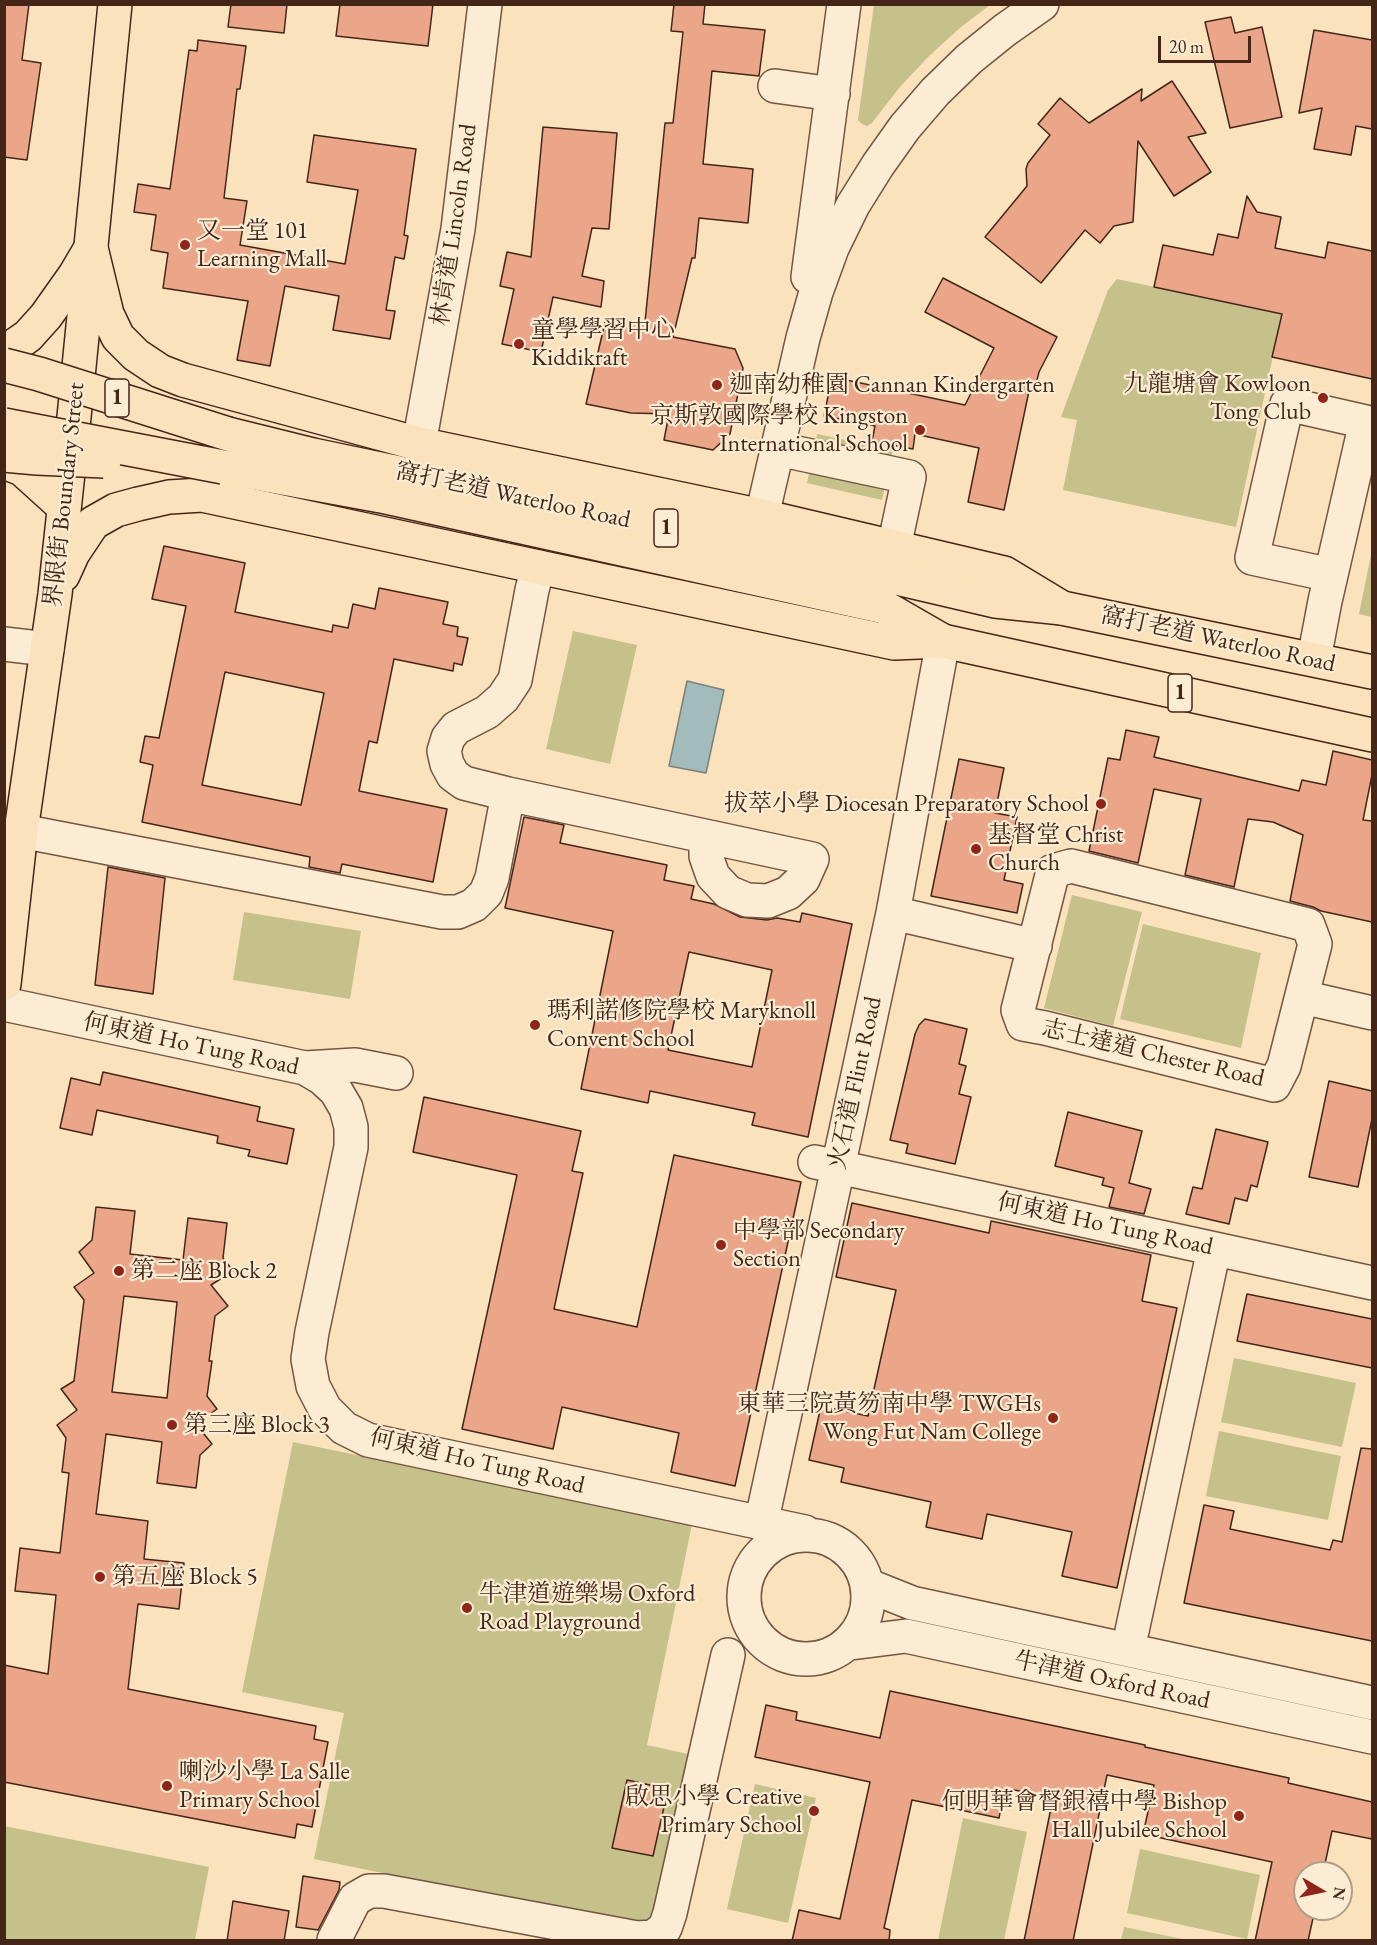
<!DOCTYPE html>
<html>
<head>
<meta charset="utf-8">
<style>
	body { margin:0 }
	#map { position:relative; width:1377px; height:1945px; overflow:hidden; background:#fae2bc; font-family:"EB Garamond",serif }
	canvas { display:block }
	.frame { position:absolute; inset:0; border:6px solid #442619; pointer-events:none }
	.north { position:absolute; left:1293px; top:1861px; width:60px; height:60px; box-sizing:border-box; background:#fcecd3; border:2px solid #b29d89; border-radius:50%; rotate:99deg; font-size:16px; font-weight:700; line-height:24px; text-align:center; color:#442619 }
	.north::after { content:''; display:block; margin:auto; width:21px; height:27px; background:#8f2418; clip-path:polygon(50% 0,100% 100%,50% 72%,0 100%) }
	.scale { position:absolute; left:1158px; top:36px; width:93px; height:27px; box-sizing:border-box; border:3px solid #442619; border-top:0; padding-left:8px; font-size:18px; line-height:21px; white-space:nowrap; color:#442619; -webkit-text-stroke:4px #fcecd3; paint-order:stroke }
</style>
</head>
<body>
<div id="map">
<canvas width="1377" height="1945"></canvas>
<div class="frame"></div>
<div class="north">N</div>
<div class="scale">20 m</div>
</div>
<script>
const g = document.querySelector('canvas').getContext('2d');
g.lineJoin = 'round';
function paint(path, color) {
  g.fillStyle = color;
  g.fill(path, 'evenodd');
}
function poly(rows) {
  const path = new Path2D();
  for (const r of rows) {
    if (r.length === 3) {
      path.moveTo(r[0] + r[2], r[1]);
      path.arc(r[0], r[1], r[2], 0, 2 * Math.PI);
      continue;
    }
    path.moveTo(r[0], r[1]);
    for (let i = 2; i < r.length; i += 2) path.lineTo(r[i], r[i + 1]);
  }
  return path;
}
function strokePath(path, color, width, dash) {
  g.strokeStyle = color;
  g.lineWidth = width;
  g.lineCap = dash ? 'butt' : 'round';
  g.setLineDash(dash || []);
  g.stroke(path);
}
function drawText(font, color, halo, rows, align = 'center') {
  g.font = font + ' "EB Garamond","Noto Serif TC",serif';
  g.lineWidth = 4.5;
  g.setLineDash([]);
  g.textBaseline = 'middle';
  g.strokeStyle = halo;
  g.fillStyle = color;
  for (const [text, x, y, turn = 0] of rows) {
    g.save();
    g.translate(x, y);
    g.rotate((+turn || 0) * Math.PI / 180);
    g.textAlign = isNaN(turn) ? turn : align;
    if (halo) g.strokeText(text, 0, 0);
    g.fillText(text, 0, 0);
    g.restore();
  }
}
paint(poly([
	[874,5,990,5,961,27,929,56,899,88,872,123,867,126,862,124,858,120],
	[1117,279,1282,314,1236,527,1063,490,1077,420,1061,417,1108,290],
	[817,434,893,450,882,500,807,483],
	[1372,550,1372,617,1359,614],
	[573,631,637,645,610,764,546,749],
	[1072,895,1142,912,1113,1026,1044,1008],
	[244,912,361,931,350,999,233,980],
	[1143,924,1261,953,1241,1048,1120,1019],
	[1234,1358,1356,1383,1342,1447,1221,1422],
	[1219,1431,1341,1456,1328,1520,1206,1496],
	[293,1442,692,1524,647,1745,688,1754,651,1928,314,1859,344,1713,242,1692],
	[755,1784,816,1798,788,1923,727,1909],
	[963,1818,1027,1832,1004,1940,938,1940],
	[4,1826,209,1867,195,1940,5,1940],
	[1140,1849,1260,1875,1247,1939,1127,1913],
	[1124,1927,1187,1940,1121,1940]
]), '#c6c08b');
const water = poly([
	[687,681,724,690,706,773,669,766,687,681]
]);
paint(water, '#a2bcbb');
strokePath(water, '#7c807a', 1.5);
const building = poly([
	[4,4,29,4,22,60,41,63,27,160,4,157,4,4],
	[231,4,287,4,284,33,228,27,231,4],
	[340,4,433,4,428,46,336,36,340,4],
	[674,4,705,4,703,24,765,30,759,76,712,71,703,164,753,169,748,223,699,218,695,258,692,258,673,337,735,349,743,368,730,434,713,450,664,440,669,414,631,413,586,404,606,318,645,322,665,123,673,123,683,32,671,31,674,4],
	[1231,17,1235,33,1262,27,1282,117,1230,128,1205,22,1231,17],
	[1314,30,1372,40,1372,129,1356,126,1351,155,1314,149,1322,108,1299,113,1314,30],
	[198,40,246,46,240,89,237,89,224,198,247,201,240,245,345,264,358,190,307,182,314,135,416,149,404,235,408,236,404,259,395,257,386,310,395,311,390,339,333,330,339,296,285,286,270,366,237,360,248,301,163,288,168,253,151,250,156,215,134,212,138,184,170,189,189,50,197,51,198,40],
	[1172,81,1206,133,1188,137,1211,172,1174,196,1138,141,1133,222,1114,226,1100,243,1085,230,1041,283,985,237,1027,186,1026,169,1028,163,1050,135,1038,124,1060,98,1089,123,1142,89,1141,101,1172,81],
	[543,127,617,133,609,229,592,228,582,276,604,281,601,307,553,297,541,352,502,344,514,289,500,286,507,252,531,257,543,127],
	[1247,196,1257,212,1281,217,1275,248,1325,258,1328,242,1372,251,1372,379,1272,357,1282,314,1154,287,1163,245,1213,255,1218,234,1238,238,1247,196],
	[943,278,1057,337,1039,372,1034,392,1029,391,1004,510,968,502,979,448,915,434,913,449,872,441,875,426,824,416,832,377,965,405,994,348,925,312,943,278],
	[164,546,245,563,235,612,332,632,333,625,348,628,353,604,375,609,379,588,448,602,443,624,458,627,457,636,468,638,462,665,454,663,453,671,394,659,377,743,369,741,359,791,447,809,433,882,342,864,340,873,309,867,310,857,142,822,153,765,140,762,145,736,159,738,186,606,152,599,164,546],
	[225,672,324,693,301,805,202,785,225,672],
	[1126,730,1159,737,1154,757,1299,791,1302,780,1326,785,1333,751,1372,760,1372,775,1363,820,1372,821,1372,922,1321,911,1313,907,1290,901,1303,835,1273,822,1248,819,1234,887,1185,875,1201,799,1154,789,1138,863,1089,851,1108,758,1120,760,1126,730],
	[959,759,1004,768,995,813,1017,817,1004,880,1023,884,1017,913,931,896,959,759],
	[524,817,564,825,560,843,667,865,664,880,694,886,691,899,714,904,740,917,767,920,777,918,800,922,802,913,852,924,808,1137,752,1125,755,1113,650,1091,648,1103,581,1089,613,931,505,908,524,817],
	[689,952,772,970,752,1067,668,1050,689,952],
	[108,867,165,878,153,994,95,985,108,867],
	[925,1019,967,1029,959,1064,966,1066,959,1094,971,1097,955,1164,906,1153,908,1144,890,1140,915,1034,919,1025,925,1019],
	[103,1072,260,1107,257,1121,294,1129,287,1164,248,1156,250,1150,217,1143,218,1136,97,1110,92,1135,60,1128,71,1078,100,1085,103,1072],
	[1329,1081,1372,1091,1372,1119,1358,1187,1309,1177,1329,1081],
	[424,1097,581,1131,572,1171,583,1173,554,1309,637,1327,674,1155,801,1182,735,1486,671,1472,679,1433,562,1407,553,1449,462,1429,517,1175,413,1152,424,1097],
	[1068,1112,1142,1131,1129,1183,1151,1189,1144,1214,1109,1207,1114,1188,1102,1185,1104,1178,1055,1166,1068,1112],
	[1216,1129,1268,1142,1257,1187,1251,1185,1247,1201,1235,1198,1229,1224,1186,1214,1193,1187,1202,1189,1216,1129],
	[852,1203,989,1233,991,1221,1151,1255,1142,1301,1177,1308,1117,1588,1062,1576,1072,1532,987,1514,982,1539,926,1527,931,1502,841,1482,844,1468,809,1460,821,1406,868,1416,896,1290,836,1277,852,1203],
	[96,1207,135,1211,130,1254,183,1260,188,1218,227,1223,223,1258,233,1271,211,1285,228,1306,215,1316,209,1361,212,1361,207,1396,217,1409,196,1424,212,1444,200,1455,196,1488,157,1483,162,1442,106,1434,96,1514,148,1521,144,1559,184,1563,179,1609,138,1604,128,1689,316,1726,314,1739,328,1742,312,1827,297,1824,295,1838,4,1782,4,1665,48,1674,56,1595,15,1591,20,1548,60,1553,69,1473,62,1472,66,1438,57,1425,77,1410,61,1389,74,1381,84,1300,74,1287,94,1273,79,1252,92,1240,96,1207],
	[124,1296,177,1302,167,1398,112,1392,124,1296],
	[1247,1294,1372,1319,1372,1368,1237,1341,1247,1294],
	[1361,1448,1372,1449,1372,1641,1184,1603,1204,1505,1234,1511,1230,1529,1330,1550,1333,1540,1342,1542,1361,1448],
	[890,1691,1145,1745,1145,1747,1289,1778,1288,1783,1372,1802,1372,1839,1332,1831,1323,1873,1305,1873,1305,1909,1315,1909,1308,1941,1255,1941,1272,1862,1143,1834,1154,1785,1107,1775,1073,1941,1024,1941,1053,1798,1005,1788,999,1818,912,1800,884,1928,890,1930,889,1941,792,1941,799,1910,840,1919,870,1782,755,1757,766,1705,797,1712,796,1720,880,1738,890,1691],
	[627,1780,668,1789,653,1856,612,1848,627,1780],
	[303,1876,340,1882,339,1890,318,1930,296,1927,303,1876],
	[233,1901,289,1911,284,1941,227,1941,233,1901]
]);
paint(building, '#eba68a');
strokePath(building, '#442619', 1.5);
const minor = poly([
	[775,86,833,94],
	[808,277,844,4],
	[419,444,458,229,485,4],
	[778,449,909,477,894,547],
	[762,516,803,338,816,292,832,248,853,205,878,165,905,127,935,92,969,59,1005,30,1042,4],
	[538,567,532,590,515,680,503,698,487,712,456,728,448,738,444,751,447,764,453,775,464,783,508,794,812,859,803,879,788,893,768,901,747,900,728,892,713,876,706,856,706,837],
	[4,644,47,649],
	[1314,659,1325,601,1331,575,1366,422,1287,404,1252,558,1331,575],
	[21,831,442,912,458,912,474,905,486,893,492,878,508,794],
	[1071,866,1308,925,1315,944,1284,1066,1274,1085,1045,1028,1023,1024,1018,1010,1053,871,1071,866],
	[893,913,1035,946],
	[1302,997,1372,1013],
	[4,1004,305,1068,322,1078,336,1091,346,1108,351,1127,351,1147,312,1332,308,1359,313,1386,325,1409,344,1428,368,1440,805,1532],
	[305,1068,355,1065,396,1073],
	[815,1162,1372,1283],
	[761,1524,893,913,943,641],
	[806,1597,62],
	[867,1585,912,1603,1372,1703],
	[1132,1631,1214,1249],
	[851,1643,906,1636,1372,1737],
	[334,1940,355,1899,369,1891,384,1891,637,1938,653,1937,665,1928,670,1913,728,1655]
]);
const major = poly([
	[91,248,107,314,118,337,136,355,160,371,183,380,419,444,762,516,1004,573,1062,608],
	[4,462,22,469,64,507],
	[63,575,73,553,93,523,116,510,138,504,169,497,202,495,894,643,943,641],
	[4,984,21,831,55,594,74,417,115,4]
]);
const highway = poly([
	[4,353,28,336,46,316,75,275,91,248],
	[228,434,313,455,858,569,995,601,1062,608,1372,672],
	[223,467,381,496,884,607,943,641,1372,735]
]);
strokePath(minor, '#725542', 36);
strokePath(major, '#442619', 36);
strokePath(highway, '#442619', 36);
strokePath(minor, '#fcecd3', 33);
strokePath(major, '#fae2bc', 33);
strokePath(highway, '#fae2bc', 33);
const highwayBridge = poly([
	[4,365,39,374,228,434],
	[4,425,223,467],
	[4,455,37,458,104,461]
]);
strokePath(highwayBridge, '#442619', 36, []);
strokePath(highwayBridge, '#fae2bc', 33);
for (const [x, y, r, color] of [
	[185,245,6,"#8f2418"],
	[519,344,6,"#8f2418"],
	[717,385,6,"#8f2418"],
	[1323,398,6,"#8f2418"],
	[920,430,6,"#8f2418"],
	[1101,804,6,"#8f2418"],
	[976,849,6,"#8f2418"],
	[535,1025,6,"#8f2418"],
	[721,1245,6,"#8f2418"],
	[119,1271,6,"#8f2418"],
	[1053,1418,6,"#8f2418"],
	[172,1425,6,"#8f2418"],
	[100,1577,6,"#8f2418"],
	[467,1608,6,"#8f2418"],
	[167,1786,6,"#8f2418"],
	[814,1811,6,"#8f2418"],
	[1239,1816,6,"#8f2418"]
]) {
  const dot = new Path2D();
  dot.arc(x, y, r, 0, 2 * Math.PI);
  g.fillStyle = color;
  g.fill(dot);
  strokePath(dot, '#fcecd3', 2);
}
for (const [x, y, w] of [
	[117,398,24],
	[666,528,24],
	[1180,693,24]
]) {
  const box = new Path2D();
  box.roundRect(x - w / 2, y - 19, w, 38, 4.5);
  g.fillStyle = '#fcecd3';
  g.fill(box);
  strokePath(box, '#442619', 1.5);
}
drawText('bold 22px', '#442619', null, [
	["1",117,398],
	["1",666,528],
	["1",1180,693]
]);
drawText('24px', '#442619', '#fcecd3', [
	["林肯道 Lincoln Road",455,225,-82],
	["界限街 Boundary Street",65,495,-84],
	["窩打老道 Waterloo Road",513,496,12],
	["窩打老道 Waterloo Road",1218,640,12],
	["何東道 Ho Tung Road",191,1045,12],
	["志士達道 Chester Road",1153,1054,13],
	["火石道 Flint Road",856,1083,-78],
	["何東道 Ho Tung Road",1105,1225,12],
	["何東道 Ho Tung Road",477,1462,13],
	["牛津道 Oxford Road",1112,1681,12]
]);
drawText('24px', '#442619', '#fcecd3', [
	["又一堂 101",197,231],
	["Learning Mall",197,259],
	["童學學習中心",531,330],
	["Kiddikraft",531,358],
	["九龍塘會 Kowloon",1311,384,"right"],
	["Tong Club",1311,412,"right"],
	["迦南幼稚園 Cannan Kindergarten",729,385],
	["京斯敦國際學校 Kingston",908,416,"right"],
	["International School",908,444,"right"],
	["拔萃小學 Diocesan Preparatory School",1089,804,"right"],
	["基督堂 Christ",988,835],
	["Church",988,863],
	["瑪利諾修院學校 Maryknoll",547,1011],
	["Convent School",547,1039],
	["中學部 Secondary",733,1231],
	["Section",733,1259],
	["第二座 Block 2",131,1271],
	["東華三院黃笏南中學 TWGHs",1041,1404,"right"],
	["Wong Fut Nam College",1041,1432,"right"],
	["第三座 Block 3",184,1425],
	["第五座 Block 5",112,1577],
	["牛津道遊樂場 Oxford",479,1594],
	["Road Playground",479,1622],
	["喇沙小學 La Salle",179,1772],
	["Primary School",179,1800],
	["啟思小學 Creative",802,1797,"right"],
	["Primary School",802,1825,"right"],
	["何明華會督銀禧中學 Bishop",1227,1802,"right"],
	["Hall Jubilee School",1227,1830,"right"]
], 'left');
</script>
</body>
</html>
